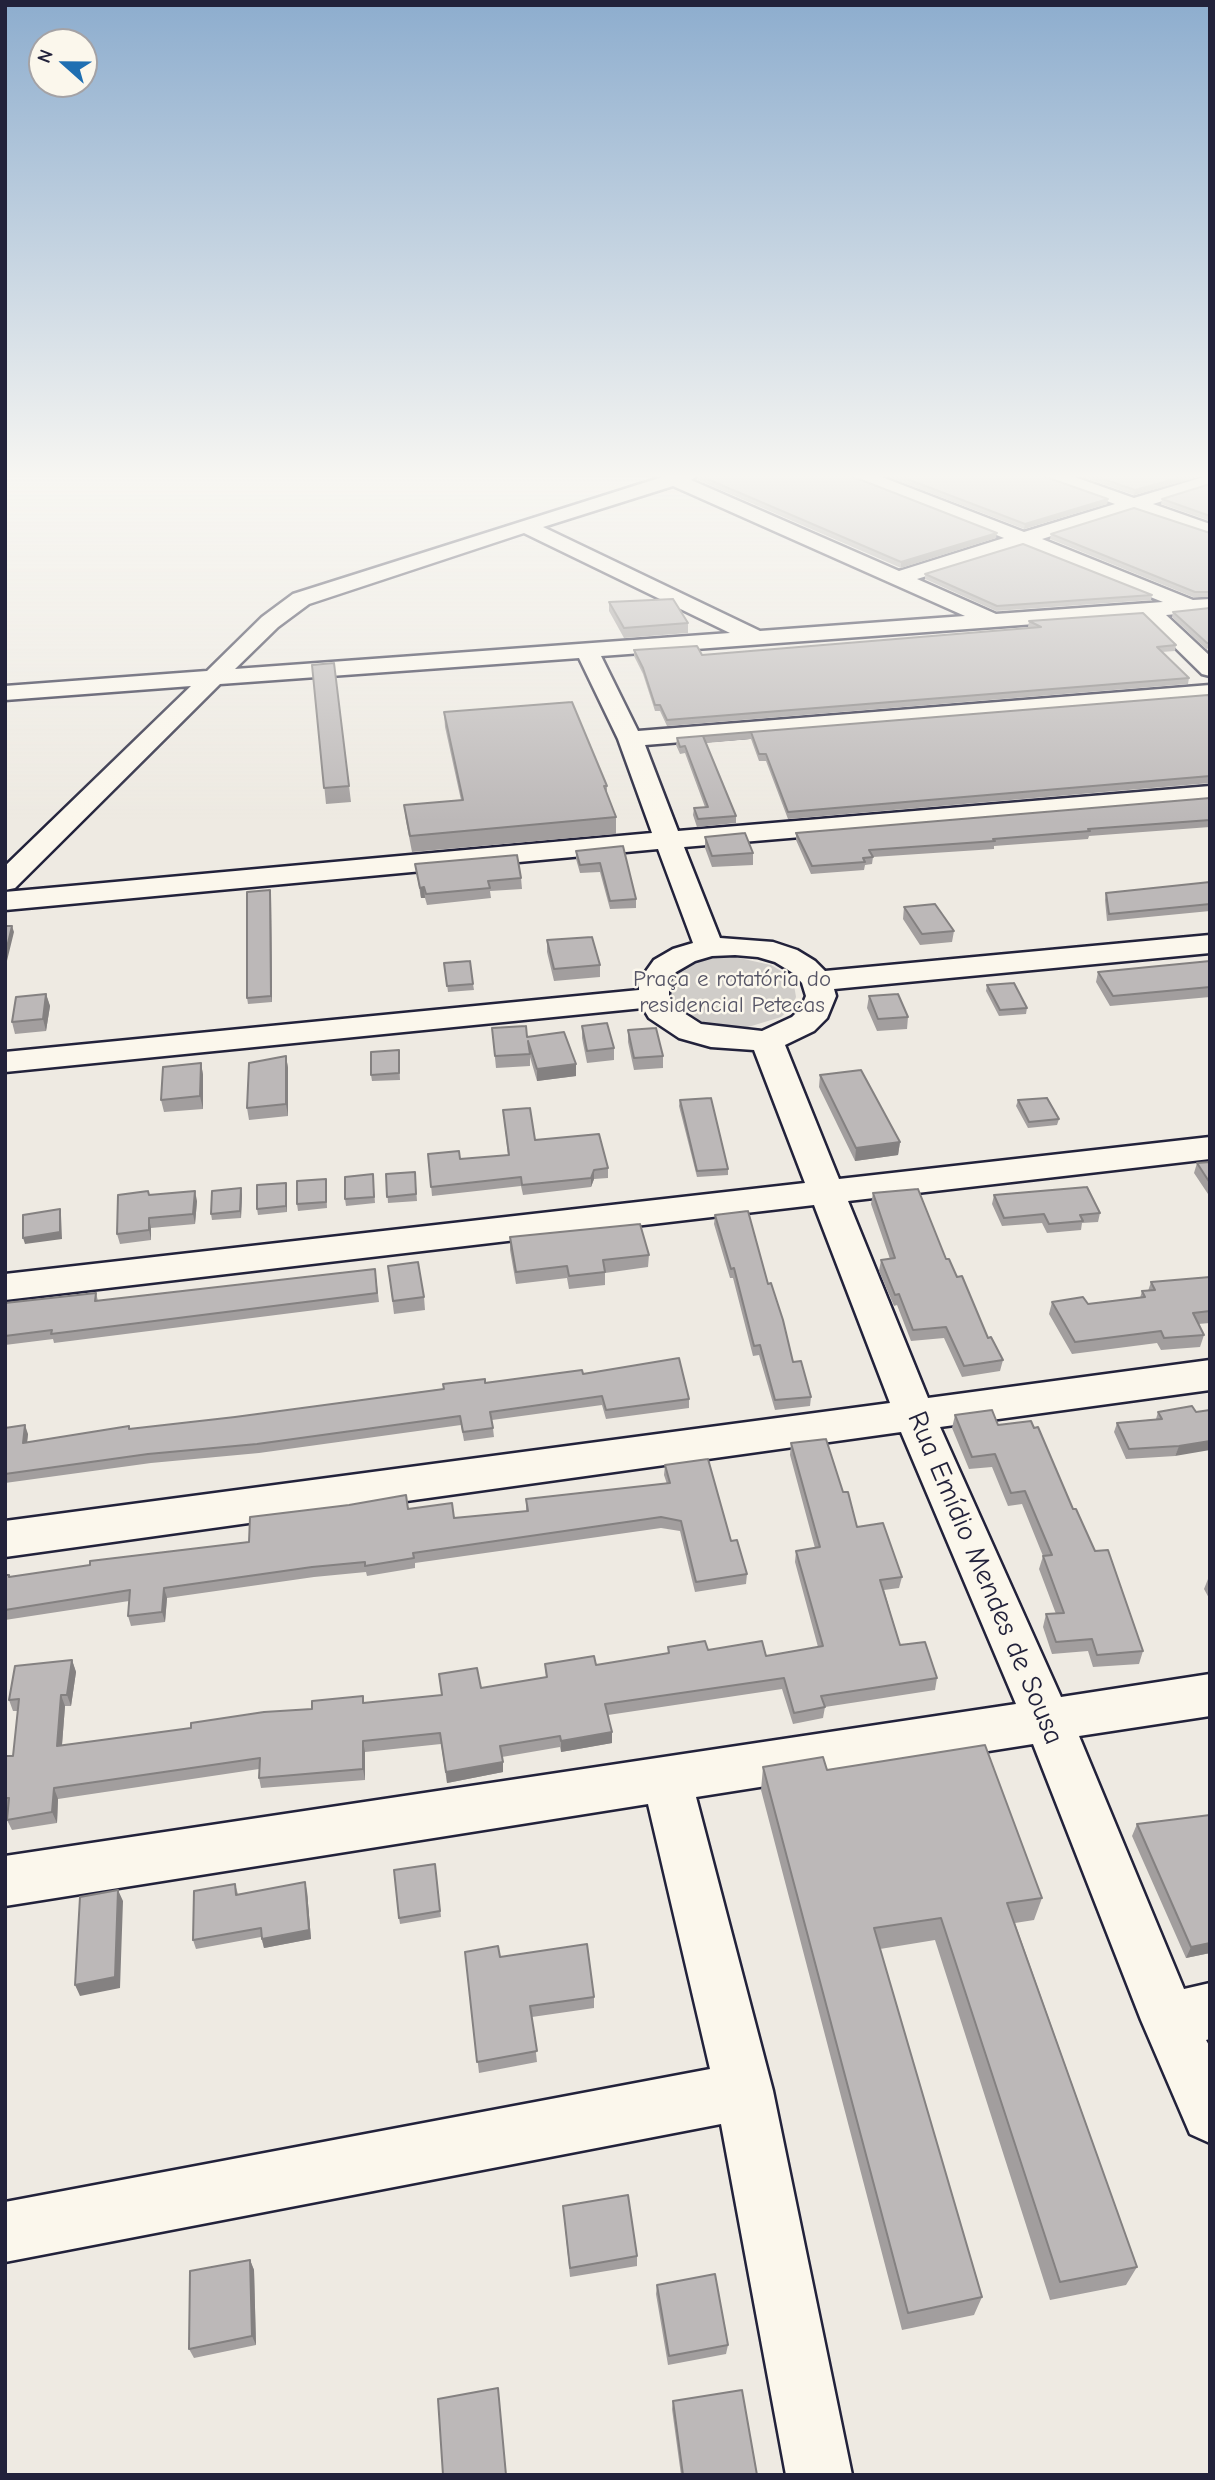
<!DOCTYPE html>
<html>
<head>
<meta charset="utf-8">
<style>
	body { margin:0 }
	#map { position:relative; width:1215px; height:2480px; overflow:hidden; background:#eeeae2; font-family:"Comic Neue",sans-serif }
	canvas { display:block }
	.frame { position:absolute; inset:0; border:7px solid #22223b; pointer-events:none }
	.north { position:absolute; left:28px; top:28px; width:70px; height:70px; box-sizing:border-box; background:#fbf7ec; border:2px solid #a4a2a5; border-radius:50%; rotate:291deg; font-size:19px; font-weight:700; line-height:28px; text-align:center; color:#22223b }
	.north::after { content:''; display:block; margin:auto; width:24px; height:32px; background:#1f6fb2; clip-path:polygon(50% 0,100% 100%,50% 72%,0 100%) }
</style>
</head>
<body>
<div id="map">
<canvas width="1215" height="2480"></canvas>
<div class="frame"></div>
<div class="north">N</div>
</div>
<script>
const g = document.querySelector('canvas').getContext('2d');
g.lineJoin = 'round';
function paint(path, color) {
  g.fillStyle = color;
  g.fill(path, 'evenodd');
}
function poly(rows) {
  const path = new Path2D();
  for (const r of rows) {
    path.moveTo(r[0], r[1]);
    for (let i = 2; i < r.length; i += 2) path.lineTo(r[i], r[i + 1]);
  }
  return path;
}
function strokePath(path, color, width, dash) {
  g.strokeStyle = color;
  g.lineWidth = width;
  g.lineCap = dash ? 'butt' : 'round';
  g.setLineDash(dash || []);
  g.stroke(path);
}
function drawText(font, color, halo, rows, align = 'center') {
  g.font = font + ' "Comic Neue",sans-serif';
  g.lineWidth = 5;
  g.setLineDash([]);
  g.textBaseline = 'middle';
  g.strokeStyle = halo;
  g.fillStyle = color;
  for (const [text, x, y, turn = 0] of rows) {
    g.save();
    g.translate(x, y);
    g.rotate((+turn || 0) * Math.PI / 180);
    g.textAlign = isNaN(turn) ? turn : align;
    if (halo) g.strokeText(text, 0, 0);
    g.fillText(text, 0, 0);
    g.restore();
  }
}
paint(poly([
	[730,956,771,965,786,974,794,985,796,997,791,1008,781,1017,745,1028,705,1024,687,1017,675,1008,668,996,669,984,676,973,690,964,709,958]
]), '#d0cdc9');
const minor = poly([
	[672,474,700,474,691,480,899,571,1004,538,852,478,849,474,874,474,1024,532,1115,504,1043,478,1040,474,1066,474,1134,498,1210,475,1210,486,1153,504,1210,524,1210,537,1133,510,1042,539,1193,600,1210,599,1210,611,1166,615,1210,656,1210,676,1202,674,1143,616,601,656,638,731,1210,685,1210,699,645,745,678,831,1210,786,1210,802,684,847,720,938,773,942,797,950,815,961,825,971,1210,935,1210,953,834,989,836,996,827,1018,814,1031,785,1045,839,1179,1210,1137,1210,1159,848,1201,928,1398,1210,1360,1210,1390,940,1427,1061,1697,1210,1674,1210,1716,1079,1736,1184,1989,1210,1983,1210,2039,1206,2040,1210,2047,1210,2143,1190,2134,1141,2020,1033,1744,696,1797,773,2091,852,2475,786,2475,721,2124,5,2262,5,2202,710,2069,648,1804,5,1906,5,1856,1016,1704,901,1432,5,1557,5,1521,890,1403,814,1205,5,1300,5,1274,805,1183,754,1050,711,1047,679,1038,649,1018,643,1008,5,1072,5,1052,639,990,639,981,654,960,673,949,693,943,658,849,5,910,5,892,652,833,618,739,579,658,220,684,15,888,5,890,5,866,191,686,5,700,5,686,207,671,262,617,293,594,672,474],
	[673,486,965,616,760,631,543,527,673,486],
	[524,533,730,633,235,669,278,627,309,604,524,533],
	[1022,546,1163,602,996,614,917,579,1022,546],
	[735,955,758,957,775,962,793,973,802,983,806,996,801,1008,792,1017,762,1031,701,1024,673,1006,669,998,669,981,676,972,695,961,712,956,735,955]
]);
strokePath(minor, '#22223b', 5);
paint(minor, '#fbf7ec');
paint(poly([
	[880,474,1042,474,1043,476,1108,499,1107,504,1024,529],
	[1073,474,1209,474,1134,495],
	[698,475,851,476,996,538,901,568,698,480],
	[1210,484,1210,521,1161,504,1162,499],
	[1210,533,1210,597,1193,597,1050,539,1051,534],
	[925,574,1152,595,1151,600,996,611,925,579],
	[609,602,688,623,688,633,624,638,609,611],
	[1210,608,1210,648,1206,649,1172,617,1173,612],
	[1029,621,1176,645,1175,651,1162,652,1189,678,1188,684,667,726,660,711,655,711,643,674,634,656,634,650,702,655,1029,628,1028,627],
	[334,663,351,802,326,804,312,665],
	[1210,697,1210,783,788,819,766,761,759,761,751,739,706,743,736,816,736,823,697,827,693,815,694,808,705,807,685,753,680,754,676,745,677,738],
	[444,712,607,786,607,793,616,817,616,834,412,852,406,821,404,805,461,800,445,727],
	[1210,798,1210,827,1089,836,1088,839,994,846,994,849,873,857,872,864,865,865,864,870,811,874,796,840,796,833],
	[705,837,753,853,753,865,712,867,705,848],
	[623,846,636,899,636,908,610,909,600,872,580,873,576,859,576,851],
	[415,864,521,878,522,889,490,891,491,898,427,905,425,898,421,898],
	[1210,882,1210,911,1107,921,1105,900,1106,893],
	[271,896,272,1002,248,1004,247,998],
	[904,907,954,931,952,942,920,945,903,919],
	[547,940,600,965,600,977,554,981,547,952],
	[1210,961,1210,997,1110,1006,1096,982,1098,972],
	[444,963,473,984,474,990,448,992],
	[987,985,1027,1008,1026,1014,999,1016,986,991],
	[46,994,50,1006,46,1031,15,1034,12,1022],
	[869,996,908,1017,907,1029,877,1031,867,1008],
	[582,1026,614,1048,614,1060,587,1063,582,1038],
	[492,1028,527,1037,576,1064,576,1076,537,1081,530,1057,530,1066,496,1068],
	[628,1030,663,1056,663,1068,634,1070,628,1042],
	[286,1056,288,1068,288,1116,249,1120,247,1108],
	[399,1056,400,1080,372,1081,371,1075],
	[201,1063,203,1075,203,1109,164,1112,161,1100],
	[820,1075,900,1142,898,1155,855,1161,819,1087],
	[680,1100,728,1169,728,1175,697,1177,679,1106],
	[1018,1100,1059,1119,1057,1125,1028,1128,1016,1106],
	[503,1110,535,1140,608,1168,608,1178,594,1179,591,1187,523,1195,521,1186,432,1196,428,1154,460,1159,508,1155],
	[1210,1162,1210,1197,1194,1173,1197,1163],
	[415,1172,417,1201,388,1203,386,1174],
	[373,1174,375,1203,346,1206,345,1199],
	[326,1179,327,1208,298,1211,297,1204],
	[286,1183,287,1189,287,1212,258,1215,257,1209],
	[241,1188,242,1195,241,1218,212,1220,211,1214],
	[873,1193,946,1259,957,1277,988,1338,1003,1360,1000,1371,962,1377,944,1338,911,1341,897,1305,894,1306,879,1271,881,1260,890,1259,871,1204],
	[149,1195,197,1201,195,1224,151,1228,151,1240,120,1244,117,1234],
	[994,1195,1100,1213,1098,1222,1082,1223,1081,1230,1047,1233,1042,1223,1002,1226,992,1204],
	[715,1215,768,1284,793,1362,811,1397,810,1406,775,1410,759,1355,753,1356,733,1278,730,1278,714,1224],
	[510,1237,649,1255,648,1267,605,1273,605,1285,569,1289,567,1278,516,1284,510,1250],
	[388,1266,424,1297,425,1310,394,1314],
	[375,1269,379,1302,54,1343,53,1339,5,1345,5,1303,96,1293,98,1301],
	[1210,1277,1210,1323,1198,1324,1204,1335,1200,1347,1161,1350,1157,1343,1072,1354,1049,1314,1052,1302,1088,1304,1140,1298,1142,1291,1148,1291,1151,1282],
	[583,1374,689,1399,689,1408,606,1419,602,1405,492,1420,494,1437,464,1441,461,1425,259,1453,151,1463,5,1483,5,1428,28,1434,27,1442,129,1426,130,1429,235,1417,485,1383],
	[1158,1412,1196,1412,1175,1456,1126,1459,1114,1432,1117,1423,1156,1419],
	[955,1415,998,1425,1073,1509,1143,1651,1139,1664,1093,1667,1088,1651,1052,1654,1043,1627,1046,1614,1056,1614,1039,1569,1043,1556,1022,1504,1008,1506,992,1467,969,1469,952,1428],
	[791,1443,843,1492,857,1527,902,1577,899,1588,884,1590,900,1645,937,1678,935,1690,825,1707,823,1718,793,1724,782,1689,608,1715,612,1732,612,1743,561,1752,560,1747,502,1757,503,1772,447,1783,441,1744,365,1752,365,1780,261,1788,259,1778,259,1769,58,1799,57,1823,12,1830,7,1820,8,1809,5,1810,5,1756,13,1756,18,1711,13,1711,9,1700,72,1660,76,1672,71,1706,65,1706,62,1745,191,1728,312,1709,442,1695,546,1677,545,1664,596,1665,668,1653,668,1647,766,1656,818,1647,795,1562,796,1551,815,1548,790,1455],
	[665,1465,731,1541,747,1574,746,1584,695,1592,680,1531,661,1528,415,1563,415,1568,367,1576,366,1572,314,1577,167,1598,165,1622,131,1626,128,1616,129,1601,5,1620,5,1575,10,1577,249,1542,408,1509,454,1518,526,1511,526,1499,667,1484,664,1475],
	[1208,1579,1210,1579,1210,1600,1204,1589],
	[763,1767,827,1770,1042,1898,1034,1920,1015,1923,1137,2267,1126,2285,1050,2300,935,1940,880,1949,982,2297,974,2315,902,2330,761,1790],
	[1210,1815,1210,1953,1186,1958,1132,1836,1137,1824],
	[435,1864,441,1917,400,1924,399,1918],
	[235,1884,238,1894,307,1891,311,1939,264,1948,261,1937,196,1949,193,1940],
	[465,1952,500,1957,594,1997,594,2008,532,2017,537,2062,479,2073],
	[563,2206,637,2256,637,2266,570,2277],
	[250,2260,254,2270,256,2345,194,2358,189,2349],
	[657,2285,728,2345,726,2354,668,2365,656,2294],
	[673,2401,757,2475,681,2475,672,2409]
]), '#a29e9e');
paint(poly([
	[1193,474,1209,474,1134,495,1135,490],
	[1108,499,1107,504,1024,529,1025,524],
	[997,533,996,538,901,568,901,562],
	[424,887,425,898,421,898,420,888],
	[270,890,271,896,272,1002,271,996],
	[12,926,14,932,5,969,5,956],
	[46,994,50,1006,46,1031,43,1019],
	[286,1056,288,1068,288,1116,286,1104],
	[201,1063,203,1075,203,1109,200,1096],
	[576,1064,576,1076,537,1081,537,1069],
	[900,1142,898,1155,855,1161,856,1148],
	[594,1170,594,1179,591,1187,591,1178],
	[286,1183,287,1189,287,1212,286,1206],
	[241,1188,242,1195,241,1218,240,1211],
	[195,1191,197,1201,195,1224,193,1214],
	[60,1209,61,1215,62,1239,25,1244,23,1238],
	[149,1218,151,1228,151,1240,149,1230],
	[25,1425,28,1434,26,1452,23,1443],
	[1210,1441,1210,1450,1175,1456,1179,1446],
	[164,1588,167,1598,165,1622,162,1612],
	[72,1660,76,1672,71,1706,67,1695],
	[61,1695,65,1706,61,1757,57,1746],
	[612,1732,612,1743,561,1752,561,1741],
	[363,1741,365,1752,365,1780,363,1769],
	[503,1762,503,1772,447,1783,446,1772],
	[54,1788,58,1799,57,1823,52,1812],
	[305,1882,307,1891,311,1939,264,1948,262,1939],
	[118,1890,123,1901,120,1988,80,1996,75,1985],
	[1210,1943,1210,1953,1186,1958,1191,1947],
	[250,2260,254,2270,256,2345,252,2336]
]), '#848181');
const building = poly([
	[705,474,851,474,851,476,997,533,901,562,698,475,705,474],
	[894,474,1042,474,1043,476,1108,499,1025,524,894,474],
	[1088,474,1193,474,1135,490,1088,474],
	[1210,484,1210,516,1162,499,1210,484],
	[1134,508,1210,533,1210,592,1195,592,1051,534,1134,508],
	[1023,544,1152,595,997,606,925,574,1023,544],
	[673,599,688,623,624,628,609,602,673,599],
	[1210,608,1210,643,1207,643,1173,612,1210,608],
	[1143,613,1176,645,1157,647,1189,678,667,720,660,705,655,705,643,668,634,650,697,646,702,655,1041,627,1029,621,1143,613],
	[334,663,349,786,324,788,312,665,334,663],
	[1208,695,1210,697,1210,776,788,812,766,754,759,754,751,732,703,736,736,816,698,819,694,808,708,807,685,746,680,747,677,738,1208,695],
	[572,702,607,786,604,786,616,817,410,836,404,805,463,800,444,712,572,702],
	[1210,798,1210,820,1088,829,1090,831,993,839,995,841,869,850,873,857,863,858,865,862,812,866,796,833,1210,798],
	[745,833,753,853,712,856,705,837,745,833],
	[623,846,636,899,610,901,600,863,580,865,576,851,623,846],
	[517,855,521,878,488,881,490,888,426,894,424,887,420,888,415,864,517,855],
	[1210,882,1210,904,1109,914,1106,893,1210,882],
	[270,890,271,996,247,998,247,892,270,890],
	[935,904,954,931,922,934,904,907,935,904],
	[5,926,12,926,5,956,5,926],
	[592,937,600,965,554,969,547,940,592,937],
	[470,961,473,984,447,986,444,963,470,961],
	[1210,961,1210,987,1113,996,1098,972,1210,961],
	[1014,983,1027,1008,1000,1010,987,985,1014,983],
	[46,994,43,1019,12,1022,16,997,46,994],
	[898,994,908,1017,878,1019,869,996,898,994],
	[607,1023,614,1048,587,1051,582,1026,607,1023],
	[526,1026,527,1037,564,1032,576,1064,537,1069,528,1041,530,1054,495,1056,492,1028,526,1026],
	[656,1028,663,1056,634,1058,628,1030,656,1028],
	[399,1050,399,1073,371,1075,371,1052,399,1050],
	[286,1056,286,1104,247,1108,249,1063,286,1056],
	[201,1063,200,1096,161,1100,163,1067,201,1063],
	[861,1070,900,1142,856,1148,820,1075,861,1070],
	[711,1098,728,1169,697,1171,680,1100,711,1098],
	[1047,1098,1059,1119,1029,1122,1018,1100,1047,1098],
	[530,1108,535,1140,599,1134,608,1168,594,1170,591,1178,522,1185,521,1177,431,1187,428,1154,459,1151,460,1159,509,1155,503,1110,530,1108],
	[1210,1162,1210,1183,1197,1163,1210,1162],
	[415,1172,416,1194,387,1197,386,1174,415,1172],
	[373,1174,374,1197,345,1199,345,1177,373,1174],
	[326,1179,326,1202,297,1204,297,1181,326,1179],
	[286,1183,286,1206,257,1209,257,1185,286,1183],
	[1087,1187,1100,1213,1080,1215,1083,1221,1049,1224,1044,1214,1004,1218,994,1195,1087,1187],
	[241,1188,240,1211,211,1214,212,1191,241,1188],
	[918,1189,946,1259,949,1259,957,1277,962,1276,988,1338,991,1337,1003,1360,964,1366,946,1327,913,1330,899,1294,895,1295,881,1260,895,1258,873,1193,918,1189],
	[148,1191,149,1195,195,1191,193,1214,149,1218,149,1230,117,1234,118,1195,148,1191],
	[60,1209,60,1232,23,1238,23,1215,60,1209],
	[748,1211,768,1284,771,1283,783,1320,793,1362,801,1361,811,1397,775,1400,760,1345,754,1346,734,1268,731,1269,715,1215,748,1211],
	[640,1224,649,1255,603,1260,605,1272,569,1276,567,1266,516,1272,510,1237,640,1224],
	[418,1262,424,1297,393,1301,388,1266,418,1262],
	[375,1269,377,1293,51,1334,52,1330,5,1336,5,1303,96,1293,95,1301,375,1269],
	[1210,1277,1210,1311,1193,1313,1204,1335,1164,1338,1161,1331,1075,1342,1052,1302,1083,1297,1088,1304,1145,1297,1142,1291,1155,1290,1151,1282,1210,1277],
	[679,1358,689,1399,606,1410,602,1396,490,1412,493,1428,463,1432,460,1416,257,1444,148,1454,5,1474,5,1428,25,1425,23,1443,129,1426,129,1429,235,1417,444,1389,443,1384,485,1379,485,1383,582,1370,583,1374,679,1358],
	[1192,1406,1196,1412,1210,1410,1210,1441,1179,1446,1129,1449,1117,1423,1162,1419,1158,1412,1192,1406],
	[992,1410,998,1425,1031,1421,1034,1428,1038,1427,1073,1509,1076,1509,1095,1551,1108,1550,1143,1651,1097,1655,1092,1639,1056,1642,1046,1614,1064,1613,1043,1556,1052,1555,1025,1491,1011,1493,995,1454,972,1457,955,1415,992,1410],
	[826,1439,843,1492,848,1492,857,1527,883,1523,902,1577,880,1580,900,1645,925,1642,937,1678,821,1696,825,1707,794,1713,784,1678,605,1704,612,1732,561,1741,560,1736,500,1746,503,1762,446,1772,440,1733,363,1741,363,1769,259,1778,260,1758,54,1788,52,1812,7,1820,9,1798,5,1798,5,1756,13,1756,19,1699,9,1700,15,1666,72,1660,67,1695,61,1695,57,1746,191,1728,191,1723,264,1712,312,1709,312,1701,363,1696,363,1703,442,1695,439,1674,477,1668,481,1688,547,1677,545,1664,594,1656,596,1665,669,1653,668,1647,705,1641,708,1650,762,1641,766,1656,823,1646,796,1551,820,1547,791,1443,826,1439],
	[708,1459,731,1541,737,1540,747,1574,696,1582,681,1521,661,1517,413,1553,414,1558,365,1566,365,1562,312,1567,164,1588,162,1612,128,1616,130,1590,5,1610,5,1575,9,1575,9,1577,90,1565,90,1561,249,1542,250,1517,349,1505,406,1495,408,1509,452,1503,454,1518,528,1511,526,1499,670,1483,665,1465,708,1459],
	[985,1745,1042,1898,1007,1903,1137,2267,1060,2282,941,1918,874,1928,982,2297,908,2313,763,1767,823,1757,827,1770,985,1745],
	[1210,1815,1210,1943,1191,1947,1137,1824,1210,1815],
	[435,1864,440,1911,399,1918,394,1870,435,1864],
	[305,1882,309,1930,262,1939,261,1928,193,1940,194,1891,235,1884,236,1895,305,1882],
	[118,1890,115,1977,75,1985,80,1897,118,1890],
	[587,1944,594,1997,530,2006,537,2051,477,2062,465,1952,498,1946,500,1957,587,1944],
	[628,2195,637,2256,570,2268,563,2206,628,2195],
	[250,2260,252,2336,189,2349,190,2271,250,2260],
	[715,2274,728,2345,669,2356,657,2285,715,2274],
	[498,2388,506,2475,443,2475,438,2399,498,2388],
	[742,2390,757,2475,683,2475,673,2401,742,2390]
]);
paint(building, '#bcb8b8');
strokePath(building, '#848181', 2);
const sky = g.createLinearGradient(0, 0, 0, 821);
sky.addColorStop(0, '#8dadce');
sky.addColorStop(0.58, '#f7f6f2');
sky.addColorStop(1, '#f7f6f200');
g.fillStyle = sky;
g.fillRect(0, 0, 1215, 821);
drawText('23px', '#565566', '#fbf7ec', [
	["Praça e rotatória do",732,979],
	["residencial Petecas",732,1005]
]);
drawText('28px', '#22223b', '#fbf7ec', [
	["Rua Emídio Mendes de Sousa",985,1578,67]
]);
</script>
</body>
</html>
